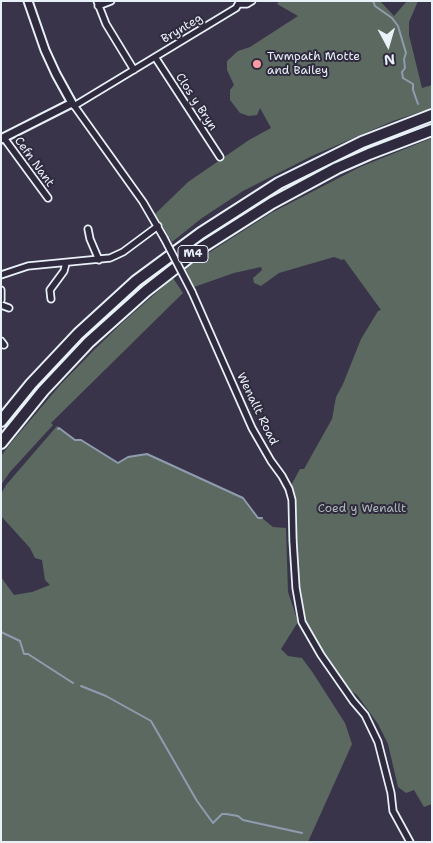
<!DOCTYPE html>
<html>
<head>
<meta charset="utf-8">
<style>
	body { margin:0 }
	#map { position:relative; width:433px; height:843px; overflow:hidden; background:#393449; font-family:"Shantell Sans",sans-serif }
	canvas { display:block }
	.frame { position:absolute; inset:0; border:2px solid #e8f1f8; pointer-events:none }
	.north { position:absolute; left:363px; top:20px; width:50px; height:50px; -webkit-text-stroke:4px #2f2a3d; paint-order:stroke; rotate:174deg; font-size:14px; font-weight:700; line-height:20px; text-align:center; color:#e8f1f8 }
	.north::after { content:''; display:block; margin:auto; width:18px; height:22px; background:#e8f1f8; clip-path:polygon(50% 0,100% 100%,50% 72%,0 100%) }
</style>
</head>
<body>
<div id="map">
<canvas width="433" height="843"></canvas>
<div class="frame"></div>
<div class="north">N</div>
</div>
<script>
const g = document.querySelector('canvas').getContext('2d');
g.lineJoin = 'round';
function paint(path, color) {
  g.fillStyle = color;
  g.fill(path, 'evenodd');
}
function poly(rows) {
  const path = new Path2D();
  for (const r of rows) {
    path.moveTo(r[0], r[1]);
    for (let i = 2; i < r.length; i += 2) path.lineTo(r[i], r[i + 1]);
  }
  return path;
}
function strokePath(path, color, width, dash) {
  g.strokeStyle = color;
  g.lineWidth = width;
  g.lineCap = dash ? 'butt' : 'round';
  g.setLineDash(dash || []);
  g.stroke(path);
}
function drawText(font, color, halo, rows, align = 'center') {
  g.font = font + ' "Shantell Sans",sans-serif';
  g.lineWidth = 4;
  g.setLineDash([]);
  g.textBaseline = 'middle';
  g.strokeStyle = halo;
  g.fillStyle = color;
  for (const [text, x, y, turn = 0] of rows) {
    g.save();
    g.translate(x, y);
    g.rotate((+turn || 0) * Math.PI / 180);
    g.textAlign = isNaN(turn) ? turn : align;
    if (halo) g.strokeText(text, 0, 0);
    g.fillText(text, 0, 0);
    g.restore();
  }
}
paint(poly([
	[279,1,380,1,394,16,407,1,418,1,409,22,409,35,422,88,432,85,432,108,393,121,312,156,243,191,202,218,172,242,155,214,188,182,249,140,271,128,260,108,257,115,249,116,240,113,230,100,230,90,234,85,227,70,227,61,238,51,250,47,298,16,277,4],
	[432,138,432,804,424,807,414,790,406,793,398,787,388,744,378,724,357,695,340,683,302,622,289,489,300,469,304,469,332,419,336,397,343,384,361,339,378,311,381,310,344,259,342,260,334,257,279,273,261,286,254,283,253,278,262,270,261,267,234,273,194,287,185,268,271,213,360,167],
	[173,278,183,293,51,423,53,425,10,472,1,485,1,456,10,444,61,384,94,350,123,322],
	[57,426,75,440,81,440,118,463,128,457,147,454,243,498,258,518,262,518,273,527,286,528,288,592,298,622,281,649,288,656,302,658,313,673,345,723,352,744,308,842,1,842,1,577,14,595,32,592,50,585,45,580,42,560,35,558,30,548,1,516,1,494,6,485]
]), '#5b6960');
strokePath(poly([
	[373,1,375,6,392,18,398,26,406,53,404,59,405,68,402,72,403,78,413,84,413,90,418,104],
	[58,429,59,428,75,440,81,440,118,463,128,457,147,454,243,498,258,518,262,518],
	[1,632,20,641,24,654,28,654,73,683],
	[81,686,106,696,151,721,197,801,213,823,222,814,226,814,238,816,243,820,302,833]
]), '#8f9caf', 2);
const minor = poly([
	[97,1,106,24,134,70],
	[239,4,247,4,252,1],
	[98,6,111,1],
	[155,57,220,157],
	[73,104,143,202,164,238],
	[74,106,236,8,240,1],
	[4,138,48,198],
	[88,229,90,239,99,260],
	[1,275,28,266,110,258,123,252,158,226],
	[1,290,1,300],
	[192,292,252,428,271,461,282,476,289,489,292,500,293,541,296,588,302,622,321,655,353,701,365,715,378,742,391,793,393,811,410,842],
	[51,299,50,290,64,271,66,263],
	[1,305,9,308],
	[1,341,4,345]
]);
const tertiary = poly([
	[1,139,72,103,56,74,45,50,28,1]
]);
const motorway = poly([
	[1,421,31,384,78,334,136,281,201,233,279,183,362,142,432,115],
	[1,443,43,391,89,342,146,291,201,248,272,203,337,168,369,154,432,130]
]);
strokePath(minor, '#e8f1f8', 9);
strokePath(tertiary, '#e8f1f8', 11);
strokePath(motorway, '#e8f1f8', 14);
strokePath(minor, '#2f2a3d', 5.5);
strokePath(tertiary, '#2f2a3d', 7);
strokePath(motorway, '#2f2a3d', 10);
const minorBridge = poly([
	[164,238,192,292]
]);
strokePath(minorBridge, '#e8f1f8', 9, []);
strokePath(minorBridge, '#2f2a3d', 5.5);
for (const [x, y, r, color] of [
	[257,64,5,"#ff9aa2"]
]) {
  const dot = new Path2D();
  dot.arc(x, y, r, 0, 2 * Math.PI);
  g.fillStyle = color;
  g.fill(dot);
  strokePath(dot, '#2f2a3d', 2);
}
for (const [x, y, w] of [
	[193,254,30]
]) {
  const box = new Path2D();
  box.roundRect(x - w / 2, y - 8.5, w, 17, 4);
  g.fillStyle = '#2f2a3d';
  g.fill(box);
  strokePath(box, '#e8f1f8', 1);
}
drawText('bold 11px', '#e8f1f8', null, [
	["M4",193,254]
]);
drawText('12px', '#e8f1f8', '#2f2a3d', [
	["Brynteg",182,29,-31],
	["Clos y Bryn",196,102,57],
	["Cefn Nant",34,162,54],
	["Wenallt Road",257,409,64]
]);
drawText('12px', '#e8f1f8', '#2f2a3d', [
	["Twmpath Motte",267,57],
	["and Bailey",267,71]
], 'left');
drawText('12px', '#b0bbbb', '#2f2a3d', [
	["Coed y Wenallt",362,509]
]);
</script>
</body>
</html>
